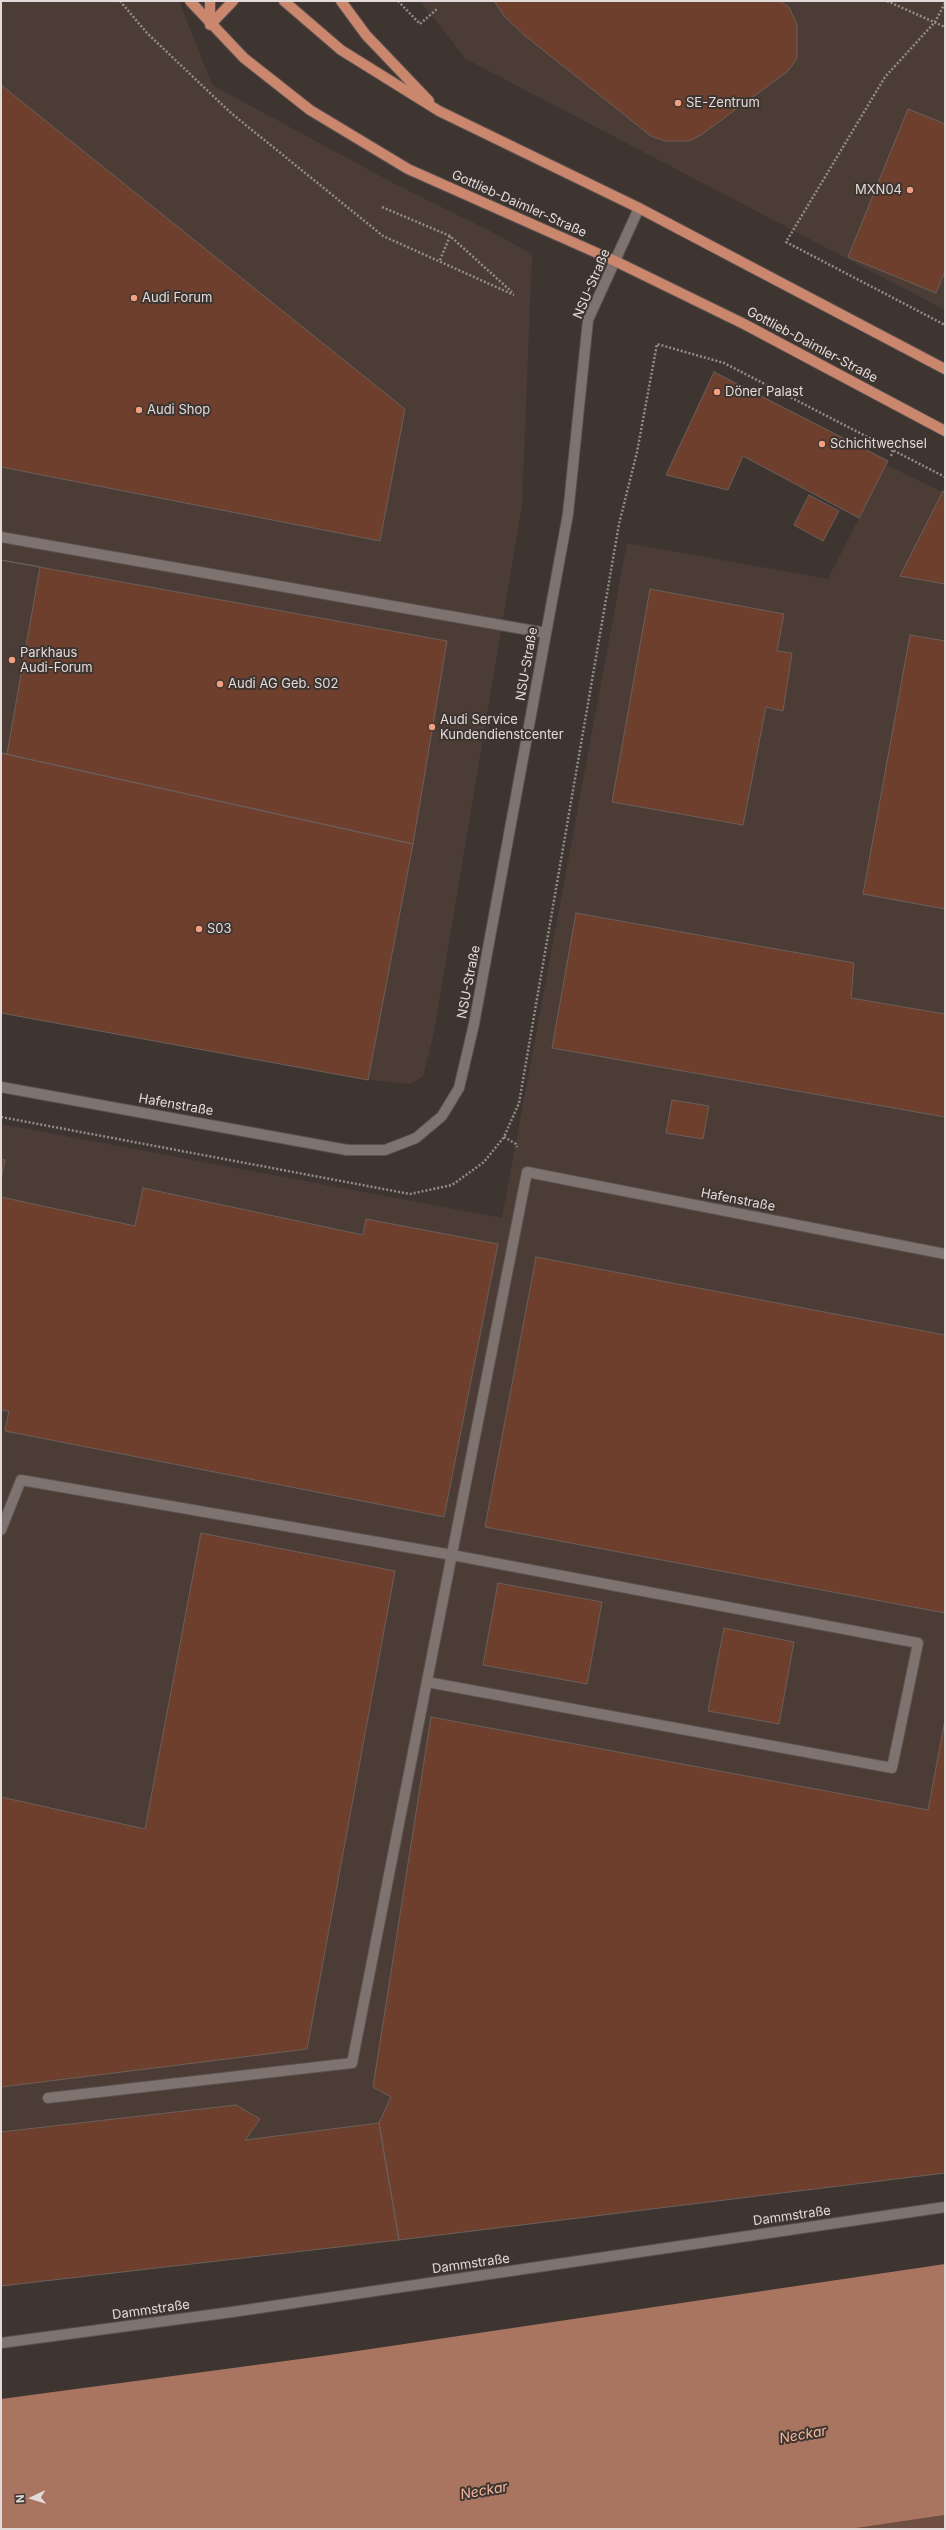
<!DOCTYPE html>
<html>
<head>
<meta charset="utf-8">
<style>
	body { margin:0 }
	#map { position:relative; width:946px; height:2530px; overflow:hidden; background:#3e3531; font-family:Inter,sans-serif }
	canvas { display:block }
	.frame { position:absolute; inset:0; border:2px solid #e2dbd9; pointer-events:none }
	.north { position:absolute; left:12px; top:2478px; width:40px; height:40px; -webkit-text-stroke:3px #3e3531; paint-order:stroke; rotate:266deg; font-size:11px; font-weight:700; line-height:16px; text-align:center; color:#e2dbd9 }
	.north::after { content:''; display:block; margin:auto; width:14px; height:18px; background:#e2dbd9; clip-path:polygon(50% 0,100% 100%,50% 72%,0 100%) }
</style>
</head>
<body>
<div id="map">
<canvas width="946" height="2530"></canvas>
<div class="frame"></div>
<div class="north">N</div>
</div>
<script>
const g = document.querySelector('canvas').getContext('2d');
g.lineJoin = 'round';
function paint(path, color) {
  g.fillStyle = color;
  g.fill(path, 'evenodd');
}
function poly(rows) {
  const path = new Path2D();
  for (const r of rows) {
    path.moveTo(r[0], r[1]);
    for (let i = 2; i < r.length; i += 2) path.lineTo(r[i], r[i + 1]);
  }
  return path;
}
function strokePath(path, color, width, dash) {
  g.strokeStyle = color;
  g.lineWidth = width;
  g.lineCap = dash ? 'butt' : 'round';
  g.setLineDash(dash || []);
  g.stroke(path);
}
function drawText(font, color, halo, rows, align = 'center') {
  g.font = font + ' Inter,sans-serif';
  g.lineWidth = 4;
  g.setLineDash([]);
  g.textBaseline = 'middle';
  g.strokeStyle = halo;
  g.fillStyle = color;
  for (const [text, x, y, turn = 0] of rows) {
    g.save();
    g.translate(x, y);
    g.rotate((+turn || 0) * Math.PI / 180);
    g.textAlign = isNaN(turn) ? turn : align;
    if (halo) g.strokeText(text, 0, 0);
    g.fillText(text, 0, 0);
    g.restore();
  }
}
paint(poly([
	[1,1,179,1,212,85,395,184,490,231,532,254,522,505,433,1037,423,1076,411,1084,368,1080,1,1013],
	[420,1,945,1,945,310,466,59],
	[886,465,945,493,945,2173,399,2240,1,2285,1,1124,502,1218,627,543,828,579]
]), '#4c3c36');
paint(poly([
	[945,2515,945,2529,850,2529]
]), '#704f43');
paint(poly([
	[945,2264,945,2515,850,2529,1,2529,1,2399,330,2355]
]), '#a97561');
const building = poly([
	[494,1,780,1,789,7,797,25,797,58,788,71,701,135,689,141,665,141,651,136,524,35,505,17,494,1],
	[1,85,405,409,380,541,1,467,1,85],
	[908,109,945,124,945,271,936,293,848,257,908,109],
	[714,372,888,461,859,518,743,456,728,490,666,475,714,372],
	[943,491,945,493,945,584,900,576,943,491],
	[809,495,839,511,823,541,794,525,809,495],
	[1,560,447,641,413,844,1,753,1,560],
	[1,560,40,567,7,754,1,753,1,560],
	[650,589,784,614,777,651,792,653,783,711,766,707,743,825,612,802,650,589],
	[910,635,945,641,945,909,863,894,910,635],
	[1,753,413,844,368,1080,1,1013,1,753],
	[576,913,854,963,851,998,945,1014,945,1117,552,1048,576,913],
	[672,1100,709,1106,703,1139,666,1133,672,1100],
	[1,1159,5,1160,1,1179,1,1159],
	[143,1188,363,1235,366,1219,498,1244,444,1517,5,1431,9,1411,1,1410,1,1197,135,1226,143,1188],
	[536,1257,945,1335,945,1613,485,1527,536,1257],
	[201,1533,395,1571,307,2049,1,2087,1,1797,145,1829,201,1533],
	[498,1583,602,1602,587,1684,483,1665,498,1583],
	[724,1628,794,1642,779,1724,708,1711,724,1628],
	[431,1717,928,1810,945,1720,945,2173,399,2240,379,2123,391,2097,373,2087,431,1717],
	[236,2105,260,2119,245,2140,379,2123,399,2240,1,2286,1,2132,236,2105]
]);
paint(building, '#6e3f2c');
strokePath(building, '#6a5f5c', 1);
const minor = poly([
	[1,537,546,633],
	[1,1087,347,1150,385,1150,416,1138,442,1116,459,1088,474,1024,568,514,588,320,639,208],
	[1,1530,21,1480,452,1555,918,1643,892,1768,427,1682],
	[48,2098,352,2063,527,1172,945,1254],
	[1,2343,232,2312,945,2207]
]);
const major = poly([
	[190,1,244,58,310,110,408,169,615,261,744,324,945,431],
	[210,1,210,25],
	[284,1,341,50,439,111,639,208,945,369],
	[341,1,366,35,429,101],
	[210,25,233,1]
]);
strokePath(minor, '#5a514f', 12);
strokePath(major, '#5a514f', 12);
strokePath(poly([
	[120,1,147,33,231,113,383,236,514,295],
	[398,1,420,24,437,9],
	[887,1,945,27],
	[945,3,935,22,885,77,786,242,945,325],
	[382,207,450,236,512,292],
	[440,260,450,236],
	[891,456,893,450],
	[1,1117,410,1194,452,1185,484,1162,504,1137,519,1103,619,524,637,452,657,344,724,363,945,477],
	[504,1137,516,1144,517,1147]
]), '#938c89', 2.5, [2, 2]);
strokePath(minor, '#7e736f', 10);
strokePath(major, '#cb876d', 10);
for (const [x, y, r, color] of [
	[678,103,4,"#f2a080"],
	[910,190,4,"#f2a080"],
	[134,298,4,"#f2a080"],
	[717,392,4,"#f2a080"],
	[139,410,4,"#f2a080"],
	[822,444,4,"#f2a080"],
	[12,660,4,"#f2a080"],
	[220,684,4,"#f2a080"],
	[432,727,4,"#f2a080"],
	[199,929,4,"#f2a080"]
]) {
  const dot = new Path2D();
  dot.arc(x, y, r, 0, 2 * Math.PI);
  g.fillStyle = color;
  g.fill(dot);
  strokePath(dot, '#3e3531', 1.5);
}
drawText('13px', '#e2dbd9', '#3e3531', [
	["SE-Zentrum",686,103],
	["MXN04",902,190,"right"],
	["Audi Forum",142,298],
	["Döner Palast",725,392],
	["Audi Shop",147,410],
	["Schichtwechsel",830,444],
	["Parkhaus",20,653],
	["Audi-Forum",20,668],
	["Audi AG Geb. S02",228,684],
	["Audi Service",440,720],
	["Kundendienstcenter",440,735],
	["S03",207,929]
], 'left');
drawText('13px', '#e2dbd9', '#3e3531', [
	["Gottlieb-Daimler-Straße",519,204,24],
	["NSU-Straße",592,284,-67],
	["Gottlieb-Daimler-Straße",812,345,28],
	["NSU-Straße",527,664,-80],
	["NSU-Straße",469,982,-79],
	["Hafenstraße",176,1105,10],
	["Hafenstraße",738,1200,11],
	["Dammstraße",792,2216,-8],
	["Dammstraße",471,2264,-8],
	["Dammstraße",151,2310,-8]
]);
drawText('italic 14px', '#f6b79e', '#3e3531', [
	["Neckar",803,2435,-10],
	["Neckar",484,2491,-10]
]);
</script>
</body>
</html>
